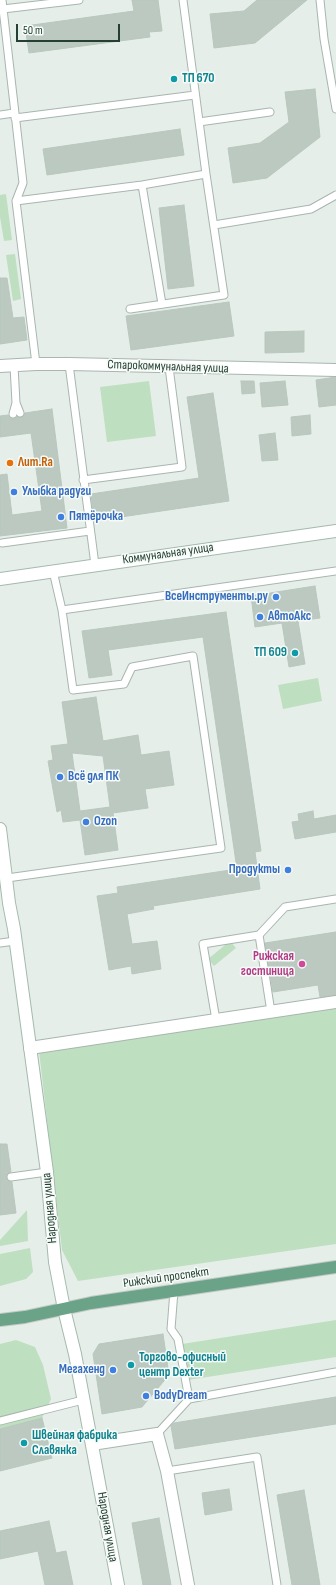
<!DOCTYPE html>
<html>
<head>
<meta charset="utf-8">
<style>
	body { margin:0 }
	#map { position:relative; width:336px; height:1585px; overflow:hidden; background:#e6eee9; font-family:"Sofia Sans Condensed",sans-serif }
	canvas { display:block }
	.scale { position:absolute; left:16px; top:24px; width:104px; height:18px; box-sizing:border-box; border:2px solid #254033; border-top:0; padding-left:5px; font-size:12px; line-height:14px; white-space:nowrap; color:#254033; -webkit-text-stroke:3px #f6fbf8; paint-order:stroke }
</style>
</head>
<body>
<div id="map">
<canvas width="336" height="1585"></canvas>
<div class="scale">50 m</div>
</div>
<script>
const g = document.querySelector('canvas').getContext('2d');
g.lineJoin = 'round';
function paint(path, color) {
  g.fillStyle = color;
  g.fill(path, 'evenodd');
}
function poly(rows) {
  const path = new Path2D();
  for (const r of rows) {
    path.moveTo(r[0], r[1]);
    for (let i = 2; i < r.length; i += 2) path.lineTo(r[i], r[i + 1]);
  }
  return path;
}
function strokePath(path, color, width, dash) {
  g.strokeStyle = color;
  g.lineWidth = width;
  g.lineCap = dash ? 'butt' : 'round';
  g.setLineDash(dash || []);
  g.stroke(path);
}
function drawText(font, color, halo, rows, align = 'center') {
  g.font = font + ' "Sofia Sans Condensed",sans-serif';
  g.lineWidth = 3;
  g.setLineDash([]);
  g.textBaseline = 'middle';
  g.strokeStyle = halo;
  g.fillStyle = color;
  for (const [text, x, y, turn = 0] of rows) {
    g.save();
    g.translate(x, y);
    g.rotate((+turn || 0) * Math.PI / 180);
    g.textAlign = isNaN(turn) ? turn : align;
    if (halo) g.strokeText(text, 0, 0);
    g.fillText(text, 0, 0);
    g.restore();
  }
}
paint(poly([
	[6,194,12,240,4,241,0,217,0,195],
	[15,254,21,299,13,301,6,255],
	[149,381,156,436,107,442,100,387],
	[318,678,322,701,283,709,278,685],
	[230,941,236,948,214,966,208,959],
	[336,1006,336,1244,78,1281,62,1250,39,1051],
	[27,1210,28,1241,0,1246,0,1240],
	[30,1248,33,1272,26,1279,0,1286,0,1254],
	[336,1320,336,1357,188,1380,182,1344],
	[16,1340,35,1347,43,1365,51,1399,42,1418,0,1429,0,1344]
]), '#bfdfc1');
const building = poly([
	[132,0,158,0,162,31,149,32,150,37,29,53,25,26,134,11,132,0],
	[257,0,307,0,255,43,214,48,210,14,244,11,257,0],
	[315,89,320,137,267,178,233,183,228,148,260,143,289,122,285,92,315,89],
	[180,129,184,155,47,175,43,149,180,129],
	[184,205,194,286,168,289,159,208,184,205],
	[0,278,7,278,13,318,24,317,27,340,0,344,0,278],
	[229,302,234,336,131,350,126,316,229,302],
	[304,331,304,352,265,353,265,332,304,331],
	[336,377,336,405,319,407,316,380,336,377],
	[241,381,254,381,255,393,242,394,241,381],
	[285,381,288,405,262,407,260,383,285,381],
	[213,393,229,501,94,521,91,494,199,478,187,397,213,393],
	[52,409,67,528,0,536,0,475,7,474,12,515,42,511,31,433,0,437,0,416,8,415,10,418,14,419,17,417,22,417,25,413,52,409],
	[310,415,311,434,292,436,291,417,310,415],
	[275,433,278,460,262,461,259,435,275,433],
	[315,586,320,618,298,621,305,664,289,667,282,623,255,627,251,596,315,586],
	[226,612,261,851,255,852,260,889,153,906,154,909,127,914,132,944,157,941,161,969,132,974,131,966,109,970,97,896,118,893,117,887,237,869,203,637,108,650,112,675,89,678,82,631,226,612],
	[96,697,103,741,138,735,141,755,169,751,174,785,145,789,148,808,113,813,118,850,85,855,80,820,63,822,61,810,57,812,48,761,53,760,51,746,68,744,62,702,96,697],
	[72,753,103,756,110,807,80,811,72,753],
	[313,811,314,819,336,815,336,832,295,839,292,822,299,821,298,814,313,811],
	[336,932,336,995,320,997,318,985,273,992,265,943,336,932],
	[0,1144,7,1144,11,1172,8,1173,6,1177,7,1180,12,1182,16,1213,0,1215,0,1144],
	[163,1334,169,1375,142,1407,102,1414,93,1354,99,1344,163,1334],
	[336,1397,336,1424,175,1449,171,1426,174,1423,336,1397],
	[42,1418,52,1458,0,1471,0,1429,42,1418],
	[229,1489,232,1510,205,1515,202,1493,229,1489],
	[304,1490,320,1585,292,1585,277,1495,304,1490],
	[159,1518,171,1585,143,1585,132,1523,159,1518],
	[49,1521,56,1553,66,1551,73,1585,45,1585,38,1551,0,1559,0,1531,49,1521]
]);
paint(building, '#bbc9c1');
strokePath(building, '#b8c8be', 1);
const lane = poly([
	[2,0,23,183,16,201,36,364],
	[320,0,324,39,336,109],
	[3,9,79,0],
	[0,115,14,113],
	[15,118,195,95],
	[199,122,270,112],
	[142,185,162,304],
	[16,201,142,185,206,174,183,0],
	[214,225,311,209,336,195],
	[130,309,224,295,206,174],
	[69,364,95,565],
	[14,366,16,403],
	[13,414,16,403,20,413],
	[83,480,182,467,169,367],
	[2,543,90,531],
	[62,610,336,571],
	[7,878,221,848,193,656,132,667,124,684,73,690,62,610,53,571],
	[259,935,271,1012],
	[0,943,15,941],
	[216,1020,203,944,259,935,285,907,336,899],
	[11,1177,47,1172],
	[174,1291,171,1329,178,1339,189,1399],
	[0,1421,83,1400],
	[157,1434,189,1399,336,1372],
	[167,1471,257,1457,277,1585]
]);
const street = poly([
	[0,366,36,364,69,364,336,370],
	[30,1048,336,1002],
	[92,1444,157,1434,167,1471,188,1585]
]);
const secondary = poly([
	[0,579,336,531],
	[0,829,9,903,14,929,47,1172,55,1262,64,1309,75,1354,118,1585]
]);
const primary = poly([
	[0,1320,25,1317,91,1303,336,1267]
]);
strokePath(lane, '#a8b6af', 9);
strokePath(street, '#a8b6af', 14);
strokePath(secondary, '#a4baae', 14);
strokePath(primary, '#c2cac6', 14);
strokePath(lane, '#fff', 7);
strokePath(street, '#fff', 12);
strokePath(secondary, '#fff', 12);
strokePath(primary, '#6ba389', 12);
for (const [x, y, r, color] of [
	[174,79,4,"#0f9aa8"],
	[10,463,4,"#e8710a"],
	[14,492,4,"#3f7fe0"],
	[61,517,4,"#3f7fe0"],
	[276,597,4,"#3f7fe0"],
	[260,617,4,"#3f7fe0"],
	[295,653,4,"#0f9aa8"],
	[60,777,4,"#3f7fe0"],
	[86,822,4,"#3f7fe0"],
	[288,870,4,"#3f7fe0"],
	[302,964,4,"#d1479c"],
	[131,1365,4,"#0f9aa8"],
	[113,1370,4,"#3f7fe0"],
	[146,1396,4,"#3f7fe0"],
	[24,1443,4,"#0f9aa8"]
]) {
  const dot = new Path2D();
  dot.arc(x, y, r, 0, 2 * Math.PI);
  g.fillStyle = color;
  g.fill(dot);
  strokePath(dot, '#f6fbf8', 1.5);
}
drawText('bold 13px', '#0d838f', '#f6fbf8', [
	["ТП 670",182,79],
	["ТП 609",287,653,"right"],
	["Торгово-офисный",139,1358],
	["центр Dexter",139,1373],
	["Швейная фабрика",32,1436],
	["Славянка",32,1451]
], 'left');
drawText('13px', '#254033', '#f6fbf8', [
	["Старокоммунальная улица",168,367,2],
	["Коммунальная улица",168,554,-8],
	["Народная улица",50,1208,-95],
	["Рижский проспект",166,1278,-8],
	["Народная улица",107,1527,80]
]);
drawText('bold 13px', '#c56008', '#f6fbf8', [
	["Лит.Ra",18,463]
], 'left');
drawText('bold 13px', '#366cbe', '#f6fbf8', [
	["Улыбка радуги",22,492],
	["Пятёрочка",69,517],
	["ВсеИнструменты.ру",268,597,"right"],
	["АвтоАкс",268,617],
	["Всё для ПК",68,777],
	["Ozon",94,822],
	["Продукты",280,870,"right"],
	["Мегахенд",105,1370,"right"],
	["BodyDream",154,1396]
], 'left');
drawText('bold 13px', '#b23c85', '#f6fbf8', [
	["Рижская",294,957],
	["гостиница",294,972]
], 'right');
</script>
</body>
</html>
